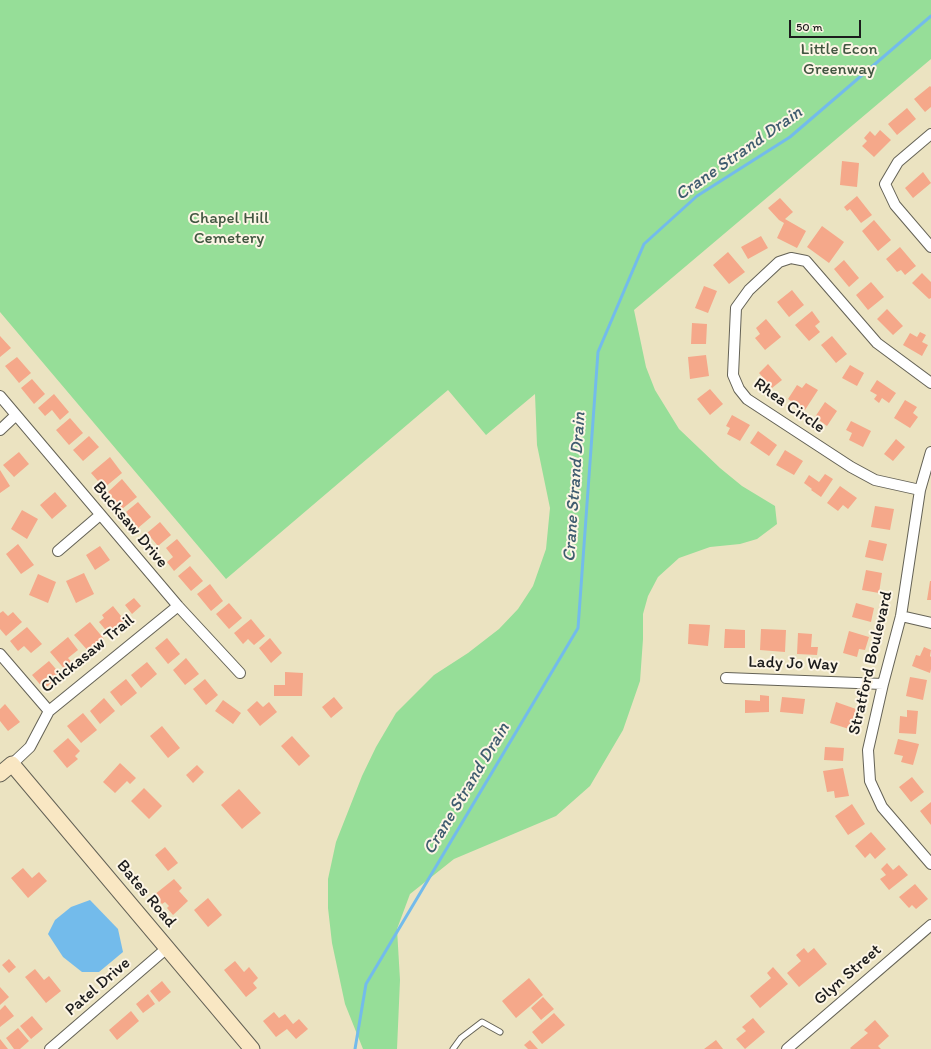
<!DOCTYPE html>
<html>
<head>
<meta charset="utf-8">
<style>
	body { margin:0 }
	#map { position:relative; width:931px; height:1049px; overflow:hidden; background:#ebe3c1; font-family:Itim,sans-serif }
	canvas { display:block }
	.scale { position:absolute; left:789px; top:20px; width:72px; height:18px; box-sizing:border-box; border:2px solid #1c1c1c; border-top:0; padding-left:5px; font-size:12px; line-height:14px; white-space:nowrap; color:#1c1c1c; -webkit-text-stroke:3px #fcf5e5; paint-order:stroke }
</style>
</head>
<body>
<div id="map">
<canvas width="931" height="1049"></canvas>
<div class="scale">50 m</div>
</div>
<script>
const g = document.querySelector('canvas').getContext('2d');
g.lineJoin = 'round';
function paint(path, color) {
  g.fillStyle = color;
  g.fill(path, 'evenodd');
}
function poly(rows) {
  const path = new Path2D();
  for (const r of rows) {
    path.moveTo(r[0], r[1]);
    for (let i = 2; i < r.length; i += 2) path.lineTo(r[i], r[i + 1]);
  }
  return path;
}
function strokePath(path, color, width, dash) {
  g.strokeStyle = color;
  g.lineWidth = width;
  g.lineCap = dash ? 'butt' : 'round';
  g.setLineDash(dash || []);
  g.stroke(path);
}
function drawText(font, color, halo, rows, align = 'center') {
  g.font = font + ' Itim,sans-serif';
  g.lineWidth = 4;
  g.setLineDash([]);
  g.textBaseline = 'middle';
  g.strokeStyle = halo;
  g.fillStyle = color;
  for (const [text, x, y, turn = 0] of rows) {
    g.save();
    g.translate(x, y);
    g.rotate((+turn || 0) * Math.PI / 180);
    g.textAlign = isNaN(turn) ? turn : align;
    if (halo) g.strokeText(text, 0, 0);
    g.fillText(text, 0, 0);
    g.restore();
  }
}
paint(poly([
	[0,0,931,0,931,59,634,310,646,367,655,390,679,429,720,468,742,486,775,506,777,524,757,539,740,544,710,547,679,558,658,577,648,596,643,614,643,639,640,681,623,730,590,786,556,816,454,859,410,894,397,929,400,980,397,1049,363,1049,345,1004,332,943,328,908,328,879,336,842,362,776,376,747,396,713,434,675,468,653,499,629,518,609,533,586,546,549,550,508,537,445,535,394,486,435,448,390,226,579,0,312]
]), '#96de98');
paint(poly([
	[90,900,118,929,123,952,99,972,82,972,63,957,48,934,55,920,71,907]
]), '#73bbeb');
strokePath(poly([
	[355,1049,366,984,578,628,598,352,644,244,697,196,790,137,931,16]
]), '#73bbeb', 3);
paint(poly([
	[930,86,931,87,931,107,925,112,914,99],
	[907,108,916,119,897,135,888,124],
	[880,130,891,140,874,157,862,146,867,141,864,138,870,131,875,136],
	[842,161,859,163,857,187,840,185],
	[923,172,931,183,913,198,905,188],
	[857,196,872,215,861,223,850,209,847,211,844,207],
	[780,198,793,212,785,219,806,231,797,248,777,238,784,223,779,220,768,208],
	[874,220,891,240,878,251,862,231],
	[822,226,844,242,829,263,807,247],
	[761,236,768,248,748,259,741,247],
	[900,247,916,266,905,275,901,270,897,272,886,259],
	[728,252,745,272,729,284,713,265],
	[844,260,859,278,849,287,834,269],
	[922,273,931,282,931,298,929,299,912,283],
	[871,282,884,297,868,310,856,295],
	[704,286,717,291,708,313,695,308],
	[792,290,804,305,789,317,777,302],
	[887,309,903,326,893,335,877,319],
	[812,311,820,322,815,326,820,332,809,341,795,325],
	[766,319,781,337,765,350,755,338,760,334,756,328],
	[692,323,707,324,706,344,691,344],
	[920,332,926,335,922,342,928,345,922,356,903,345,910,333,917,337],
	[0,336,11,348,0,357],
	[832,336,847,354,836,363,821,345],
	[706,355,709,376,690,379,688,357],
	[17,357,31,373,19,383,5,366],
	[768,364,782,380,772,388,759,373],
	[850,365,864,373,857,386,842,378],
	[32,379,45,394,34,404,21,388],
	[877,380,896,393,889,403,882,398,879,403,874,399,877,395,870,391],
	[806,383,818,390,805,410,788,399,797,385,802,388],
	[710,389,723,404,710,415,697,399],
	[54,394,69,412,60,420,52,410,45,416,38,408],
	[905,400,917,407,913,413,918,417,910,428,894,418],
	[825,402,837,411,827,426,815,417],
	[732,415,750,425,740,441,727,434,730,428,726,426],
	[70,418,83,433,69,445,56,430],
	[851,421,871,431,863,447,849,440,852,433,846,430],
	[758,431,777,445,769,456,750,443],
	[89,436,99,447,83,461,73,450],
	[896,439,905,447,893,461,884,454],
	[785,450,803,461,794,475,776,465],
	[19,452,29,464,14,477,3,465],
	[110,457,122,473,104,488,91,473],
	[0,470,10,486,0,493],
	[825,474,833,479,821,497,811,490,812,489,804,483,809,475,819,482],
	[122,479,137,497,122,509,108,492],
	[840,486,857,498,848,509,843,505,838,511,827,503],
	[55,492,67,506,52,519,40,505],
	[138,502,151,517,138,528,126,512],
	[875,506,894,509,890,530,871,527],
	[22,510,38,519,27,539,11,529],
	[160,522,171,535,158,546,147,533],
	[177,539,191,556,174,571,167,562,173,557,166,548],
	[869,540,887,544,883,561,865,557],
	[18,544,34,565,21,574,6,554],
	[100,546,110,560,95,570,86,555],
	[190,566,203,581,191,591,178,576],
	[866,570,882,573,879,593,862,590],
	[84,573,94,594,76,603,66,581],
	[38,574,56,582,48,603,29,595],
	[930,581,931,581,931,600,927,600],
	[210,584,223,601,211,611,197,594],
	[134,598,141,606,132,614,125,605],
	[229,603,242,618,229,629,216,614],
	[856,603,874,608,871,622,852,617],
	[113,606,125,621,109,634,99,622,104,618,102,615],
	[3,611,8,616,13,612,22,622,6,636,0,629,0,613],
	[251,619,265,636,254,645,248,639,243,644,234,633],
	[90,622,104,639,89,652,74,635],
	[689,624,710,625,708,646,688,644],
	[27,627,42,644,31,653,24,646,18,651,10,641],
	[725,629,745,630,745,648,724,648],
	[761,629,786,630,785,652,760,650],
	[849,631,869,637,865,650,859,649,857,657,843,653],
	[798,633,812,634,811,647,818,647,817,655,797,654],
	[68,637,78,650,68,658,74,665,66,671,50,652],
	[167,638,180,654,168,664,155,648],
	[270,638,282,653,271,663,259,648],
	[924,647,931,650,930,656,931,657,931,669,930,673,912,666,916,655,920,656],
	[186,658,199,674,185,685,173,670],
	[49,661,61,675,44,689,32,675],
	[147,662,157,674,141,688,131,675],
	[285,672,303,673,302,696,274,696,274,685,285,685],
	[910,677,927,680,923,700,906,696],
	[126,679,137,693,121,706,110,692],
	[205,679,218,695,206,705,193,689],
	[760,695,769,696,769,712,745,713,745,700,760,701],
	[334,697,343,708,331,718,322,707],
	[782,697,805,699,803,714,780,712],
	[104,698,115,711,100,724,90,711],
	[223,700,241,713,233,724,215,711],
	[257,701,263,707,269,702,277,712,260,726,247,710],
	[836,702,856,709,849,729,830,723],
	[5,704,20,722,8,731,0,721,0,709],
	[907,710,918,711,916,734,899,733,900,716,907,717],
	[83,713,97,730,81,743,67,726],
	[162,726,180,748,168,758,150,736],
	[292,736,310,756,299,766,281,746],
	[68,738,80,751,75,756,78,759,67,768,53,751],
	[898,739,919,744,913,765,901,762,903,756,894,754],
	[825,747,844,748,843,761,824,760],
	[120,763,136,778,130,784,127,781,115,793,103,782],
	[197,765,204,772,193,783,186,775],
	[843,768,849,796,835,798,834,791,827,792,823,771],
	[912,777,924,792,911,802,899,787],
	[144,788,162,806,149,819,131,801],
	[239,789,261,813,242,829,221,805],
	[931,802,931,825,920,811],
	[852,804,865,824,848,835,835,816],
	[871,832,886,849,875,859,870,853,865,858,855,846],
	[165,847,178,863,168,871,155,855],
	[887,863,893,870,899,865,908,875,889,890,880,879,886,875,881,869],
	[23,868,32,878,39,872,47,881,28,898,11,878],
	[174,879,182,888,179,891,188,901,173,915,167,908,169,906,165,902,162,904,154,895],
	[915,884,928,899,916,909,912,905,909,908,899,897],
	[208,898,222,915,208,927,194,910],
	[804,948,808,953,814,948,827,964,799,987,787,973,801,961,796,955],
	[9,959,16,967,9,973,2,965],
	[235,961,244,972,249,967,258,978,253,983,257,988,246,997,224,970],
	[773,967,788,984,760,1008,750,996,771,978,767,973],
	[35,969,44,980,49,976,61,991,46,1003,25,977],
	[529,978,543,995,516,1018,502,1001],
	[162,981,171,992,159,1002,150,991],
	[0,987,9,997,0,1005],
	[148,994,155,1004,143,1013,136,1004],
	[543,997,554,1009,541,1020,531,1008],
	[5,1005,14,1016,0,1027,0,1010],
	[131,1011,139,1021,117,1040,109,1030],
	[274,1012,279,1018,285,1014,293,1024,299,1019,308,1029,296,1039,287,1029,276,1037,263,1021],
	[554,1013,565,1025,542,1044,532,1032],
	[32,1016,43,1029,31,1039,20,1026],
	[753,1018,765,1032,745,1049,736,1039,746,1031,742,1027],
	[875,1020,889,1036,878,1046,881,1049,851,1049,850,1048,868,1033,864,1030],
	[18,1028,29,1041,20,1049,14,1049,6,1038],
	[0,1039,8,1049,0,1049],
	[530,1040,538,1049,528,1049,524,1045],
	[716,1040,723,1049,704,1049]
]), '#f5a88a');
const lane = poly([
	[453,1049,461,1038,482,1022,500,1032]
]);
const street = poly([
	[931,134,898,162,885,184,895,205,931,247],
	[0,396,178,606,240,673],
	[0,430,16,415],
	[931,452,920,490,901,616,883,684,868,750,870,781,882,807,931,864],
	[920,490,875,480,851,467,747,399,739,389,733,375,736,308,749,290,779,262,791,258,806,261,877,343,931,383],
	[58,551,100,515],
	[901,616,931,623],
	[0,654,49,711],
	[726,678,883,684],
	[12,764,30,747,49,711,178,606],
	[50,1049,167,948],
	[787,1049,931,925]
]);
const secondary = poly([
	[0,774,12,764,252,1049]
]);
strokePath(lane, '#646256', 7);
strokePath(street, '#646256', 12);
strokePath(secondary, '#646256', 17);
strokePath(lane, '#fff', 5);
strokePath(street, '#fff', 10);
strokePath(secondary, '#f9e7c3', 15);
drawText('17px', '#415641', '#fcf5e5', [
	["Little Econ",839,50],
	["Greenway",839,70],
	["Chapel Hill",229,219],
	["Cemetery",229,239]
]);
drawText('17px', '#1c1c1c', '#fcf5e5', [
	["Rhea Circle",789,406,35],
	["Bucksaw Drive",130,525,50],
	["Chickasaw Trail",88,654,-39],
	["Stratford Boulevard",871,663,-77],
	["Lady Jo Way",793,664,2],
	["Bates Road",146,894,50],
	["Glyn Street",848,975,-41],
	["Patel Drive",98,987,-41]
]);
drawText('italic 18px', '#3f5c6f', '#fcf5e5', [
	["Crane Strand Drain",739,154,-35],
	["Crane Strand Drain",575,487,-86],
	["Crane Strand Drain",467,789,-59]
]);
</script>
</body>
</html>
